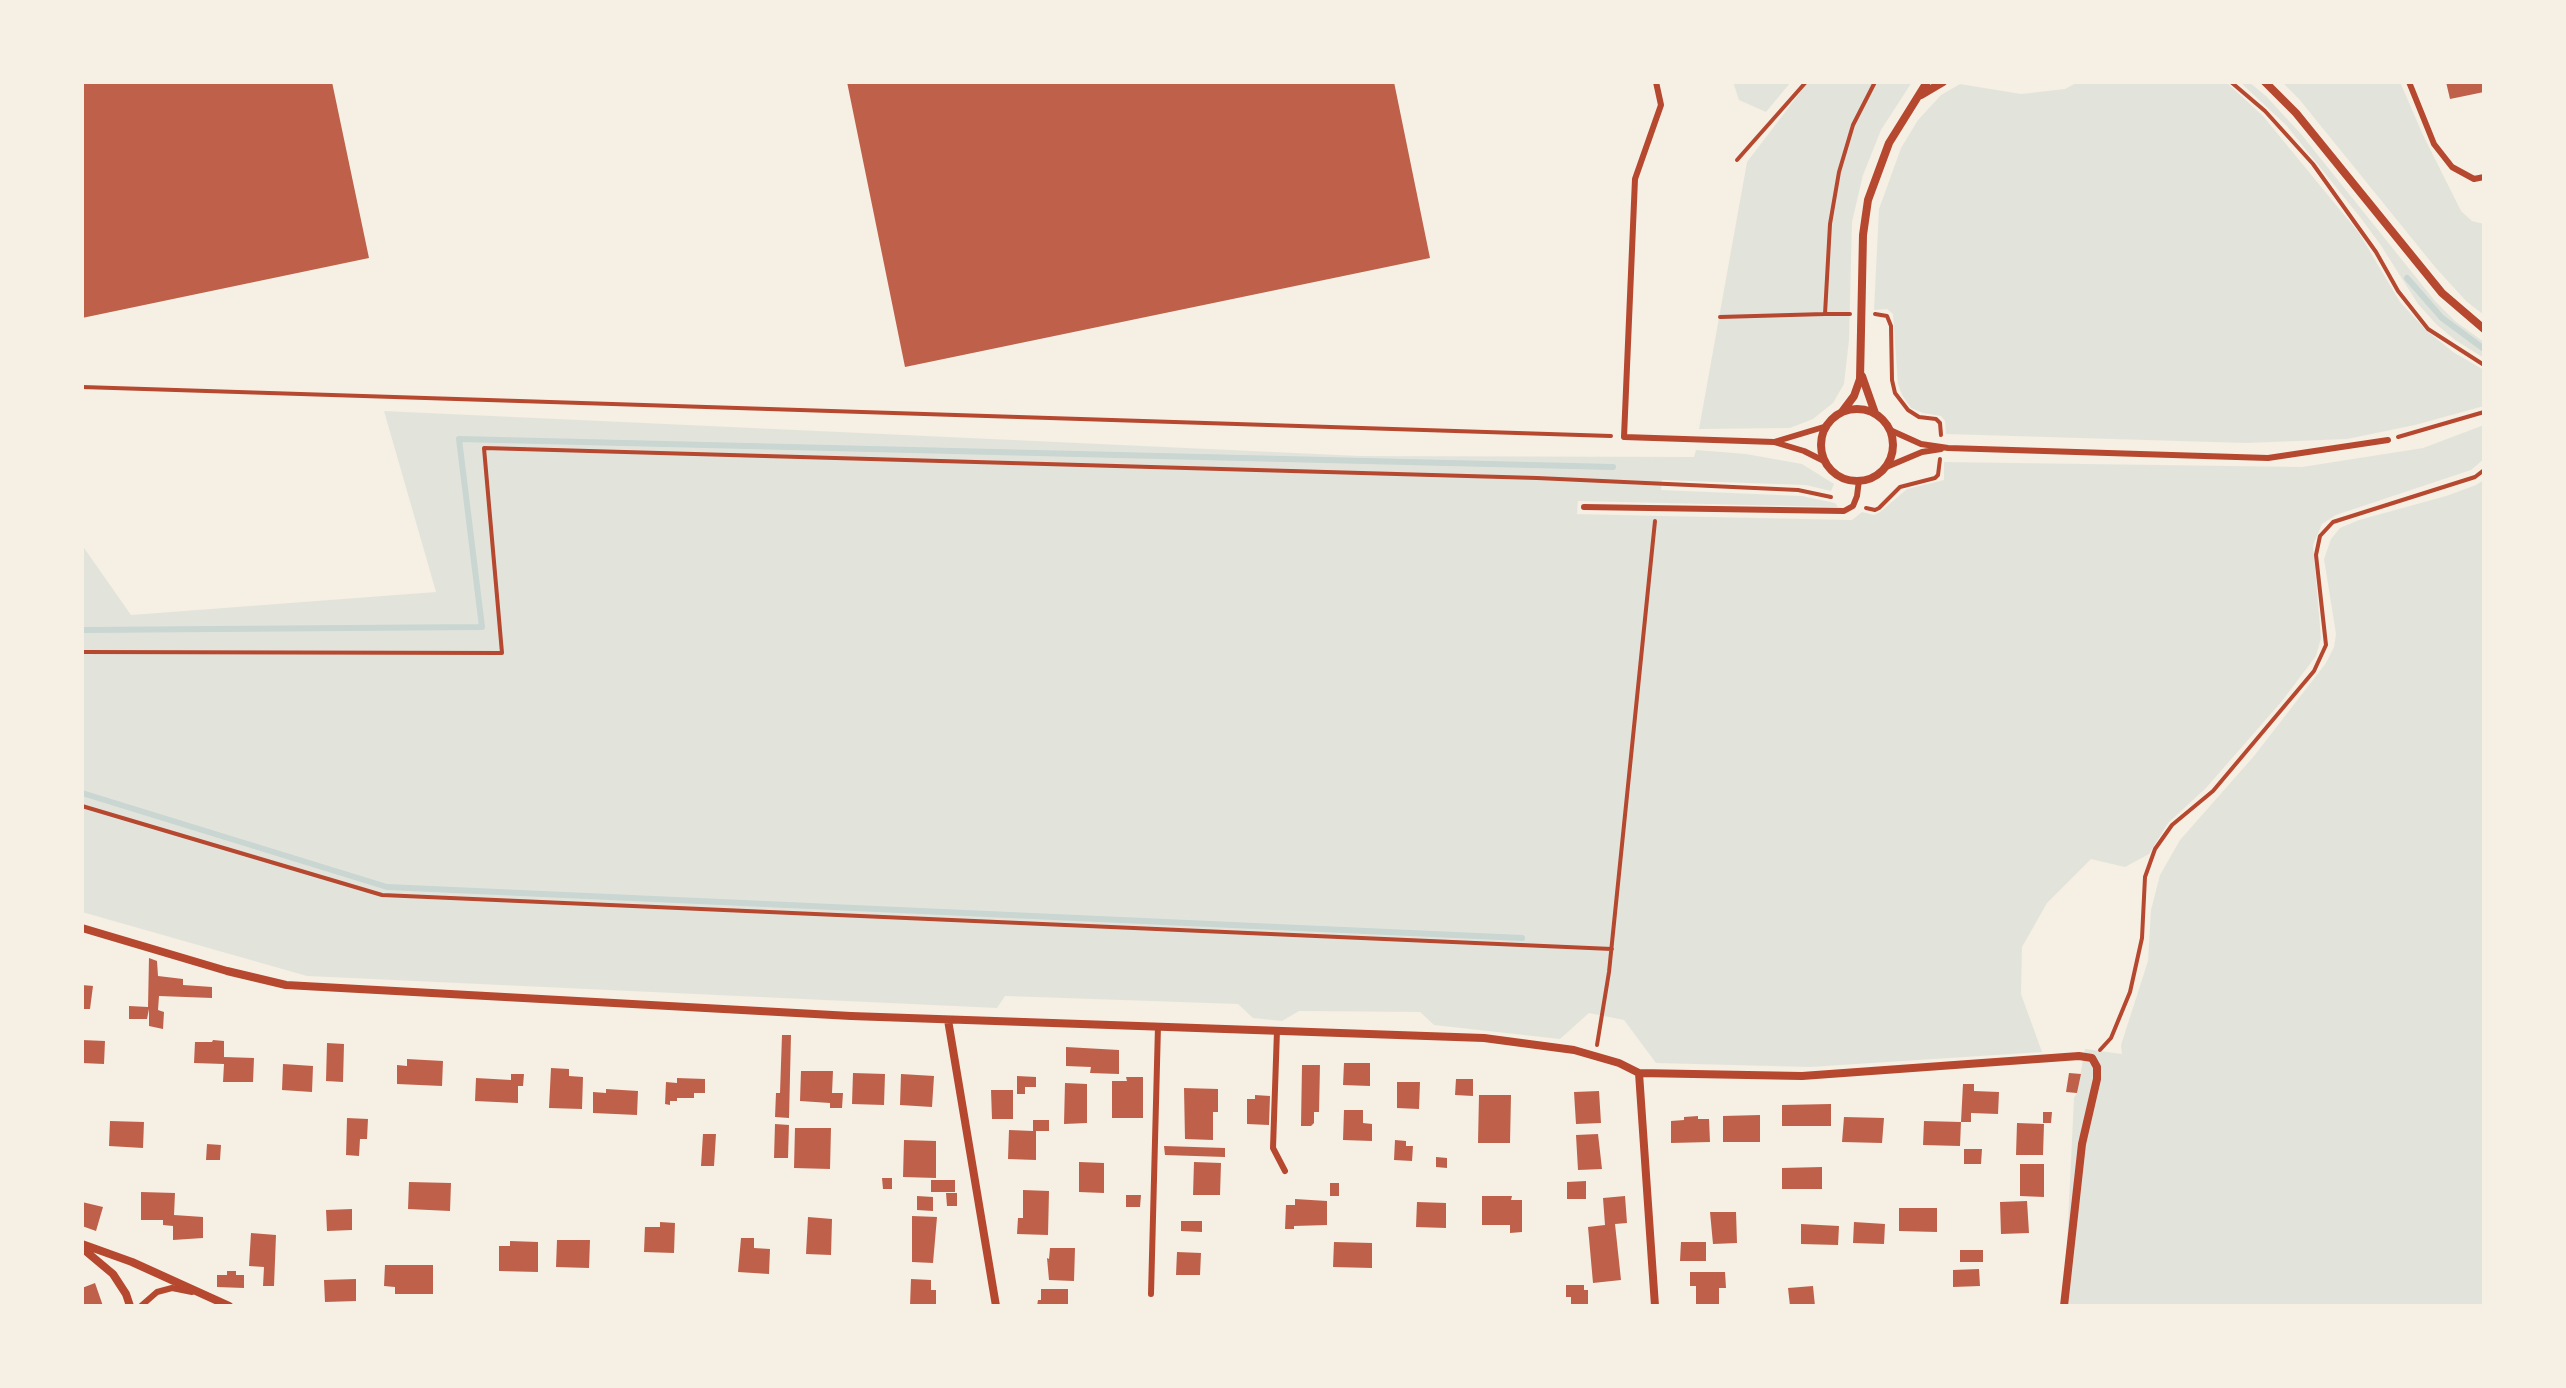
<!DOCTYPE html>
<html>
<head>
<meta charset="utf-8">
<style>
	body { margin:0 }
	#map { position:relative; width:2566px; height:1388px; overflow:hidden; background:#f6efe4; font-family:"Archivo Narrow",sans-serif }
	canvas { display:block }
	.frame { position:absolute; inset:0; border:84px solid #f6efe4; pointer-events:none }
</style>
</head>
<body>
<div id="map">
<canvas width="2566" height="1388"></canvas>
<div class="frame"></div>
</div>
<script>
const g = document.querySelector('canvas').getContext('2d');
g.lineJoin = 'round';
function paint(path, color) {
  g.fillStyle = color;
  g.fill(path, 'evenodd');
}
function poly(rows) {
  const path = new Path2D();
  for (const r of rows) {
    if (r.length === 3) {
      path.moveTo(r[0] + r[2], r[1]);
      path.arc(r[0], r[1], r[2], 0, 2 * Math.PI);
      continue;
    }
    path.moveTo(r[0], r[1]);
    for (let i = 2; i < r.length; i += 2) path.lineTo(r[i], r[i + 1]);
  }
  return path;
}
function strokePath(path, color, width, dash) {
  g.strokeStyle = color;
  g.lineWidth = width;
  g.lineCap = dash ? 'butt' : 'round';
  g.setLineDash(dash || []);
  g.stroke(path);
}
paint(poly([
	[1733,82,1791,82,1766,112,1739,100],
	[1808,82,1912,82,1881,130,1863,175,1852,222,1849,340,1844,384,1833,403,1813,419,1790,428,1699,429,1747,162],
	[2078,82,2226,82,2263,116,2359,233,2400,302,2426,330,2453,352,2484,370,2484,406,2415,425,2347,439,2246,443,1946,434,1945,421,1941,416,1923,413,1911,408,1902,395,1898,384,1893,314,1887,309,1874,310,1879,209,1901,148,1918,120,1941,95,1960,84,2021,94,2065,89],
	[2240,82,2249,82,2266,96,2301,134,2435,301,2455,321,2484,342,2484,358,2455,340,2436,324,2418,304,2380,244,2360,217,2286,125],
	[2282,82,2400,82,2423,135,2461,211,2472,221,2484,224,2484,315,2466,301,2435,267,2299,99],
	[384,411,1360,456,1694,457,1696,450,1746,454,1802,464,1834,484,1831,491,1806,485,1662,480,1661,490,1802,496,1835,503,1838,507,1578,501,1577,514,1663,516,1852,520,1862,512,1874,515,1880,512,1907,489,1944,480,1944,462,2302,467,2423,448,2484,425,2484,459,2471,470,2336,515,2322,524,2313,545,2321,638,2316,656,2282,701,2206,788,2168,823,2149,854,2125,867,2091,859,2047,903,2022,947,2021,994,2042,1052,1810,1067,1656,1063,1624,1020,1589,1013,1560,1039,1434,1025,1420,1012,1299,1011,1282,1021,1253,1018,1238,1004,1005,996,997,1008,307,976,82,912,82,545,131,615,436,592],
	[2484,480,2484,1306,2064,1306,2074,1098,2077,1093,2085,1049,2122,1054,2121,1045,2148,961,2151,910,2160,875,2180,840,2254,756,2326,663,2334,647,2336,634,2324,559,2331,539,2340,528,2359,520,2446,496,2476,485]
]), '#e2e4dc');
strokePath(poly([
	[2407,278,2442,318,2484,349],
	[82,630,482,627,459,439,1613,467],
	[82,793,387,887,1522,938]
]), '#c9d6d2', 6);
paint(poly([
	[82,82,332,82,369,258,82,318],
	[847,82,1394,82,1430,258,905,367],
	[2446,82,2484,82,2484,92,2450,99],
	[149,958,157,961,158,976,183,979,183,985,212,987,212,998,159,996,158,1010,164,1012,163,1029,149,1026,149,1009,147,1019,129,1019,129,1006,148,1007],
	[82,985,93,986,90,1009,82,1009],
	[782,1035,791,1035,789,1118,775,1117,776,1093,780,1093],
	[82,1040,105,1041,104,1064,82,1063],
	[213,1040,224,1041,224,1057,254,1058,253,1082,223,1082,224,1064,194,1063,195,1042,212,1042],
	[327,1043,344,1044,343,1082,326,1081],
	[1066,1047,1119,1050,1119,1074,1090,1073,1091,1067,1066,1066],
	[407,1059,443,1061,442,1086,397,1084,397,1065,407,1066],
	[1344,1063,1370,1063,1370,1086,1343,1085],
	[283,1064,313,1066,312,1092,282,1090],
	[1302,1065,1320,1065,1319,1112,1314,1112,1314,1123,1311,1126,1301,1126],
	[551,1068,569,1069,569,1076,583,1077,582,1109,549,1108],
	[801,1071,833,1071,832,1093,843,1093,842,1108,830,1108,830,1103,800,1101],
	[853,1073,885,1074,884,1105,852,1104],
	[2069,1073,2081,1074,2077,1093,2066,1092],
	[511,1074,524,1074,523,1086,518,1086,518,1103,475,1101,476,1078,511,1080],
	[901,1074,934,1076,932,1107,900,1105],
	[1017,1076,1036,1077,1036,1087,1025,1087,1025,1094,1017,1094],
	[1126,1077,1143,1077,1143,1118,1112,1118,1112,1081,1127,1081],
	[677,1078,705,1079,705,1093,694,1093,694,1098,677,1098,677,1101,670,1101,670,1105,665,1104,666,1082,677,1083],
	[1456,1079,1473,1079,1473,1096,1455,1095],
	[1397,1082,1420,1082,1419,1109,1397,1108],
	[1065,1083,1087,1084,1087,1123,1064,1124],
	[1963,1084,1974,1084,1974,1091,1999,1092,1998,1114,1971,1113,1971,1122,1961,1122],
	[1184,1088,1218,1089,1218,1112,1213,1112,1213,1140,1185,1139],
	[606,1089,638,1091,637,1115,593,1113,593,1092,606,1093],
	[991,1090,1013,1090,1013,1119,992,1119],
	[1599,1091,1601,1123,1576,1124,1574,1092],
	[1255,1095,1270,1096,1269,1125,1247,1124,1247,1099,1255,1099],
	[1479,1095,1511,1095,1510,1143,1478,1143],
	[1831,1104,1831,1126,1782,1126,1782,1105],
	[1344,1110,1363,1110,1363,1123,1372,1124,1372,1141,1343,1140],
	[2043,1112,2052,1112,2051,1123,2043,1123],
	[1760,1115,1760,1142,1723,1142,1723,1116],
	[1698,1116,1698,1119,1709,1119,1710,1142,1671,1143,1671,1121,1684,1120,1684,1117],
	[1844,1117,1884,1118,1882,1143,1842,1142],
	[347,1118,368,1119,367,1139,360,1139,359,1156,346,1155],
	[1033,1120,1049,1120,1049,1131,1036,1131,1036,1160,1008,1159,1009,1130,1033,1131],
	[110,1121,144,1122,143,1148,109,1146],
	[1924,1121,1961,1122,1960,1146,1923,1145],
	[2017,1123,2044,1124,2043,1155,2016,1155],
	[775,1124,789,1125,788,1158,774,1158],
	[795,1128,831,1128,830,1169,794,1168],
	[703,1134,716,1134,714,1166,701,1166],
	[1598,1134,1602,1169,1578,1170,1576,1135],
	[904,1140,936,1141,936,1178,903,1177],
	[1395,1140,1406,1141,1406,1146,1413,1146,1412,1161,1394,1160],
	[207,1144,221,1145,220,1160,206,1160],
	[1164,1146,1225,1148,1225,1157,1165,1155],
	[1964,1149,1982,1149,1981,1164,1964,1164],
	[1436,1157,1447,1158,1447,1168,1436,1167],
	[1079,1162,1104,1163,1104,1193,1079,1192],
	[1194,1162,1221,1163,1220,1195,1193,1195],
	[2020,1164,2044,1164,2044,1197,2020,1196],
	[1822,1167,1822,1189,1782,1189,1782,1168],
	[882,1178,892,1178,892,1189,883,1189],
	[931,1180,955,1180,955,1192,931,1192],
	[1586,1181,1586,1199,1567,1199,1567,1182],
	[409,1182,451,1183,450,1211,408,1209],
	[1330,1183,1339,1183,1339,1196,1330,1196],
	[1023,1190,1049,1191,1048,1235,1017,1234,1018,1218,1023,1218],
	[141,1192,175,1193,174,1215,203,1217,203,1238,173,1240,173,1226,163,1225,163,1220,141,1220],
	[946,1193,957,1193,957,1206,947,1206],
	[1126,1195,1141,1195,1140,1207,1126,1207],
	[917,1196,933,1197,933,1211,917,1210],
	[1482,1196,1512,1196,1511,1200,1522,1200,1522,1232,1510,1233,1510,1225,1482,1225],
	[1625,1196,1627,1223,1615,1224,1621,1280,1593,1283,1588,1227,1605,1225,1603,1198],
	[1295,1199,1327,1201,1327,1225,1294,1226,1294,1229,1285,1229,1286,1205,1295,1205],
	[2027,1201,2029,1233,2001,1234,2000,1202],
	[82,1202,103,1207,96,1231,82,1226],
	[1417,1202,1446,1203,1446,1228,1416,1227],
	[1899,1208,1937,1208,1937,1232,1899,1231],
	[352,1209,352,1230,327,1231,326,1210],
	[1710,1212,1736,1212,1737,1243,1713,1244],
	[912,1216,937,1217,933,1263,912,1262],
	[808,1217,832,1219,831,1255,806,1254],
	[1181,1221,1202,1221,1202,1232,1181,1231],
	[660,1222,675,1223,674,1253,644,1252,645,1227,660,1227],
	[1854,1222,1885,1224,1884,1244,1853,1243],
	[1801,1224,1839,1226,1838,1245,1801,1244],
	[251,1233,276,1235,274,1286,263,1286,264,1267,249,1266],
	[741,1238,754,1238,754,1248,770,1249,769,1274,738,1272],
	[557,1240,590,1240,589,1268,556,1267],
	[510,1241,538,1242,538,1272,499,1271,499,1246,510,1246],
	[1334,1242,1372,1243,1372,1268,1333,1267],
	[1681,1242,1706,1242,1706,1261,1680,1261],
	[1050,1248,1075,1248,1074,1281,1049,1280,1047,1258,1049,1259],
	[1960,1250,1983,1250,1983,1262,1960,1262],
	[1177,1252,1201,1253,1200,1275,1176,1275],
	[385,1265,433,1265,433,1294,395,1294,395,1287,384,1286],
	[1979,1269,1980,1286,1953,1287,1953,1270],
	[227,1271,236,1271,236,1275,244,1275,244,1288,217,1287,217,1275,227,1275],
	[1690,1272,1725,1272,1726,1288,1719,1288,1719,1306,1696,1306,1696,1286,1690,1286],
	[356,1279,356,1301,325,1302,324,1280],
	[911,1279,931,1280,931,1290,936,1290,936,1306,910,1306],
	[95,1283,103,1306,82,1306,82,1288],
	[1566,1285,1584,1285,1584,1290,1588,1290,1588,1306,1571,1306,1571,1297,1566,1297],
	[1813,1286,1815,1306,1790,1306,1788,1288],
	[1041,1289,1068,1289,1068,1306,1037,1306,1038,1300,1041,1300]
]), '#bf614a');
strokePath(poly([
	[2231,82,2265,111,2313,164,2376,252,2398,291,2428,329,2484,365],
	[1737,160,1806,82],
	[1850,314,1825,314,1830,224,1839,172,1853,125,1875,82],
	[1875,314,1887,316,1891,326,1892,380,1895,393,1908,410,1919,417,1936,419,1940,423,1941,435],
	[1720,317,1825,314],
	[82,387,1611,436],
	[2398,437,2484,412],
	[1866,508,1875,510,1879,508,1900,487,1935,478,1938,475,1940,459],
	[82,652,502,653,484,448,1537,478,1798,490,1831,497],
	[82,806,382,895,1612,949],
	[1597,1045,1609,972,1655,521],
	[2100,1050,2111,1038,2130,992,2142,938,2145,877,2155,849,2172,825,2213,791,2314,671,2326,645,2316,555,2320,536,2333,522,2475,477,2484,470]
]), '#b5482f', 4);
strokePath(poly([
	[1656,82,1661,105,1635,179,1624,437,1774,442,1804,451,1826,462],
	[2409,82,2434,144,2452,167,2474,179,2484,177],
	[1890,430,1921,444,1948,448,2268,458,2388,440],
	[1774,442,1827,426],
	[1884,468,1922,452,1941,449],
	[1584,507,1844,511,1853,506,1857,496,1859,480],
	[1277,1030,1273,1148,1285,1171],
	[1151,1294,1158,1026],
	[141,1306,157,1292,172,1288,192,1292]
]), '#b5482f', 6);
strokePath(poly([
	[2265,82,2296,113,2442,293,2484,329],
	[1921,95,1943,82],
	[1862,376,1875,413],
	[1857,445,36],
	[1842,412,1854,396,1860,379,1863,235,1868,200,1889,143,1927,82],
	[82,928,227,971,286,985,851,1016,1484,1038,1574,1050,1619,1063,1639,1073,1802,1076,2079,1056,2092,1058,2097,1067,2097,1079,2082,1144,2064,1306],
	[948,1020,996,1306],
	[1639,1073,1655,1306],
	[82,1244,132,1262,229,1306],
	[82,1248,113,1274,126,1294,130,1306]
]), '#b5482f', 8);
</script>
</body>
</html>
